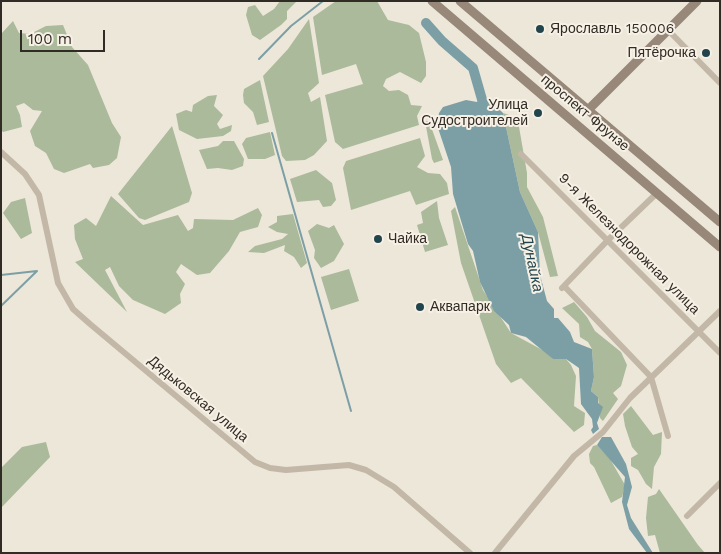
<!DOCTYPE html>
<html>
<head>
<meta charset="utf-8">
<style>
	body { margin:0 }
	#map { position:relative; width:721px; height:554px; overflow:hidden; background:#ede7d9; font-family:"Work Sans",sans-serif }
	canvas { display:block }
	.frame { position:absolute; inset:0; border:2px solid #312b26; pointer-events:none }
	.scale { position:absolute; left:20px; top:30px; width:85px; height:22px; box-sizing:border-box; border:2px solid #312b26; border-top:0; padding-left:6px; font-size:15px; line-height:18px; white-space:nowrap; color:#312b26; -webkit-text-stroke:4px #f6f0e5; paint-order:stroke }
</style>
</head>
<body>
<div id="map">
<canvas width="721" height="554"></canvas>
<div class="frame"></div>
<div class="scale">100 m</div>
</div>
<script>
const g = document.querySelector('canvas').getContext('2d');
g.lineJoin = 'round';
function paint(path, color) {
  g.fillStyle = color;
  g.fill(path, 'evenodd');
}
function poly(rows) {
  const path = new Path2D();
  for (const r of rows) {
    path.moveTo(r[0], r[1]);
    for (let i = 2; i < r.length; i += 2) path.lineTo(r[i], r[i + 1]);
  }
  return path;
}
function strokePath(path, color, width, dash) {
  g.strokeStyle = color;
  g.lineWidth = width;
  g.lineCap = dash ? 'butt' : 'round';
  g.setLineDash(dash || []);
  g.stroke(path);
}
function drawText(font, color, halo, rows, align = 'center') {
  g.font = font + ' "Work Sans",sans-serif';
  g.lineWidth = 4;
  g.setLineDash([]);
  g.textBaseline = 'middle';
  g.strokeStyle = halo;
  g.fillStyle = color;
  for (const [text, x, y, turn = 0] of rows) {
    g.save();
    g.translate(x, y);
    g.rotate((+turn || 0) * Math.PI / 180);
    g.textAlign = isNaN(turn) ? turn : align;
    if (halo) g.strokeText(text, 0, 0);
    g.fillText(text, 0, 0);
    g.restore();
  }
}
paint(poly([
	[280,1,297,1,287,11,287,19,281,25,260,40,252,35,246,15,248,7,255,5,263,16,274,9],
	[336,1,377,1,388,20,409,25,419,33,426,62,426,76,421,83,400,72,386,79,383,86,389,91,399,90,408,95,411,105,422,106,417,116,419,125,343,149,335,142,325,95,363,84,356,64,322,75,313,17],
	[309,19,319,83,308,93,311,102,320,97,327,141,314,155,305,160,286,161,282,156,263,76,288,49],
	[13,21,19,33,30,34,46,26,63,25,72,47,88,65,112,123,121,137,117,158,109,165,93,168,90,164,64,173,54,169,46,153,35,146,30,131,42,111,33,110,24,103,16,106,20,115,22,127,3,132,1,130,1,34],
	[260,80,269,122,257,125,253,112,244,103,243,95,244,89],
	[217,95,214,106,223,115,217,124,220,129,232,125,231,131,223,136,197,139,179,130,176,114,186,110,192,112,193,105,208,96],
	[503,113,512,116,518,121,527,173,527,187,543,217,558,276,550,277,538,232,520,192],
	[425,121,429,121,443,160,434,163,432,159],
	[172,126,192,193,189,202,145,220,139,218,118,194],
	[270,132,275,155,265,159,248,159,242,144,246,138],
	[420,138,425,156,417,167,428,173,440,174,447,183,449,194,416,205,410,191,351,210,343,168,346,161],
	[223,141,234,141,244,159,243,166,232,170,218,168,207,169,199,150,218,146],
	[316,170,332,183,336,200,331,206,323,207,319,200,297,202,290,179],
	[111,196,143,225,178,215,188,231,193,228,194,219,233,220,258,208,262,215,258,227,240,232,229,251,210,273,197,275,181,264,176,272,185,284,180,294,181,303,165,314,133,300,119,286,110,267,105,270,127,312,75,262,83,259,75,239,74,225,86,218,96,226],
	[25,198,32,233,21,239,3,213,11,202],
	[437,201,439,218,448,245,425,252,417,225,423,223,421,212],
	[455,207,483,290,511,333,548,353,553,359,566,359,571,365,576,376,574,406,585,413,584,425,574,432,521,378,511,383,496,364,461,263,451,211],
	[293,214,307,263,301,268,294,257,284,251,285,245,264,253,248,252,255,246,282,239,288,234,277,232,268,227,277,222,277,216],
	[317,224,329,228,334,225,344,244,334,261,321,268,314,258,315,250,308,231],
	[349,269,359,301,331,310,321,277],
	[574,302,587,317,595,331,621,352,627,365,621,386,613,393,618,399,603,421,600,418,598,397,591,391,594,377,592,349,588,342,580,337,579,324,562,308],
	[631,406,653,435,662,432,661,454,654,467,652,489,646,484,638,470,631,466,631,458,638,454,632,447,625,426,623,414],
	[46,442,50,457,1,508,1,468,22,447],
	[597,445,610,459,625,485,622,497,611,503,594,467,590,463,589,454,593,446],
	[659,489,698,545,705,553,660,553,655,535,648,536,646,518,648,497,656,494]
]), '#abba9b');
paint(poly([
	[482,97,495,105,503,113,520,192,538,232,540,275,547,301,554,309,554,318,558,318,570,332,574,342,592,349,594,377,591,391,598,397,598,403,603,407,597,423,599,429,593,434,591,430,593,427,592,419,581,404,579,368,566,359,553,359,526,337,511,333,509,325,494,311,480,282,473,251,468,244,453,194,451,167,437,125,439,113,443,107,466,100,477,102],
	[602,437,611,437,626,464,632,487,627,505,631,518,653,553,647,553,629,529,622,502,625,477,597,445]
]), '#7c9fa6');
strokePath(poly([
	[259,59,291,26,323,1],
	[272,133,351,411],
	[1,275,37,271,1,306]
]), '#7c9fa6', 2);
strokePath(poly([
	[426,23,442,41,473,68,485,110]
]), '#7c9fa6', 10);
strokePath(poly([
	[668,30,720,83],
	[1,152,25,174,39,195,58,283,73,309,90,324,255,462,270,468,286,470,349,465,366,470,394,487,470,553],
	[521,154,720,353],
	[564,286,651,377,668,436],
	[562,288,608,240,657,193],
	[687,516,720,483],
	[495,553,574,456,603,432,630,398,720,311]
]), '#c3b8a7', 6);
strokePath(poly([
	[432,1,720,247],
	[460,1,720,222],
	[589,109,697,1]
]), '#978879', 9);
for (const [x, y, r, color] of [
	[540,29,5,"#22444d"],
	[706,53,5,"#22444d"],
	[538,113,5,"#22444d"],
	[378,239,5,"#22444d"],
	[420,307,5,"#22444d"]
]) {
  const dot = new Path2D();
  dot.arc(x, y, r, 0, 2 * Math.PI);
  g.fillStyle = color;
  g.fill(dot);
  strokePath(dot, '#f6f0e5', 2);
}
drawText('14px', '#312b26', '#f6f0e5', [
	["Ярославль 150006",550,29],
	["Пятёрочка",696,53,"right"],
	["Улица",528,105,"right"],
	["Судостроителей",528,121,"right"],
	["Чайка",388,239],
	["Аквапарк",430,307]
], 'left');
drawText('14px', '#312b26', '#f6f0e5', [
	["проспект Фрунзе",585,113,40],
	["9-я Железнодорожная улица",629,244,45],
	["Дядьковская улица",198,399,40]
]);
drawText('italic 15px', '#22444d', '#f6f0e5', [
	["Дунайка",532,263,78]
]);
</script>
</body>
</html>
